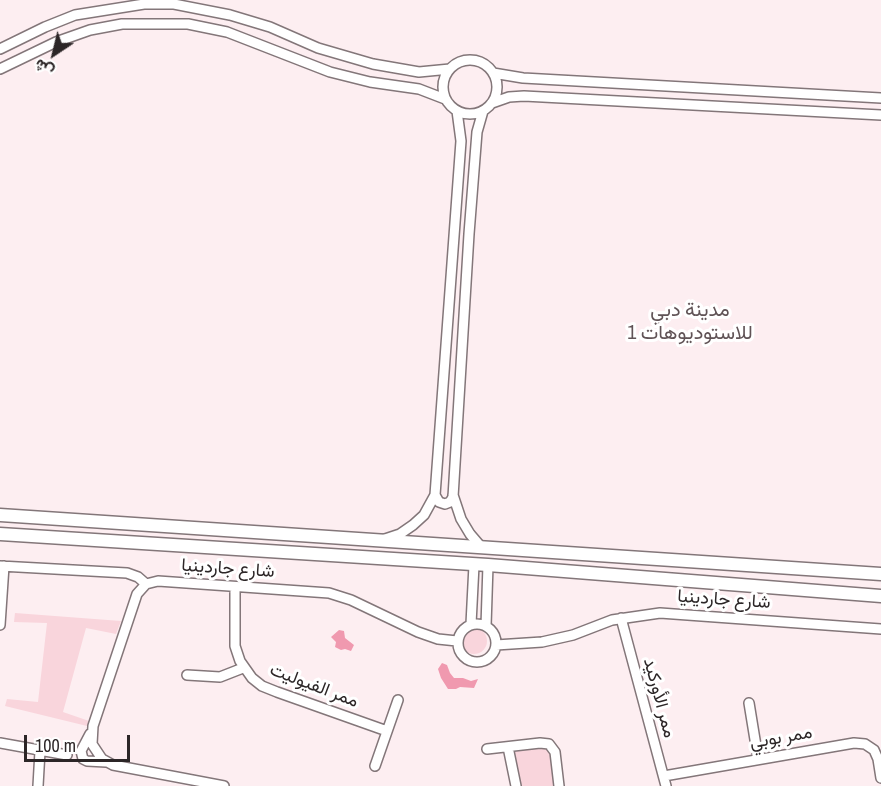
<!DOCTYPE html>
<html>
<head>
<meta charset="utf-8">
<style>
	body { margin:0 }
	#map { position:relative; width:881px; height:786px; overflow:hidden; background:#fdeef1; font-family:"Archivo Narrow",Vazirmatn,sans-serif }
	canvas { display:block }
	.north { position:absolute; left:24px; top:24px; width:60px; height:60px; -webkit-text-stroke:4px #fff; paint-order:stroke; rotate:215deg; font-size:16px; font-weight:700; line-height:24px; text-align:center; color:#2c2627 }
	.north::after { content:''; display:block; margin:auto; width:21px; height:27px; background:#2c2627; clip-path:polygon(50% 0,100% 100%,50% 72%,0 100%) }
	.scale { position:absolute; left:24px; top:735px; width:106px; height:27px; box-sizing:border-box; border:3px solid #2c2627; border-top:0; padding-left:8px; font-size:18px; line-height:21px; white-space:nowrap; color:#2c2627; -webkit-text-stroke:4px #fff; paint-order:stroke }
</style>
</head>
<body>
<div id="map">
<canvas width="881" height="786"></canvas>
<div class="north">ش</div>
<div class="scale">100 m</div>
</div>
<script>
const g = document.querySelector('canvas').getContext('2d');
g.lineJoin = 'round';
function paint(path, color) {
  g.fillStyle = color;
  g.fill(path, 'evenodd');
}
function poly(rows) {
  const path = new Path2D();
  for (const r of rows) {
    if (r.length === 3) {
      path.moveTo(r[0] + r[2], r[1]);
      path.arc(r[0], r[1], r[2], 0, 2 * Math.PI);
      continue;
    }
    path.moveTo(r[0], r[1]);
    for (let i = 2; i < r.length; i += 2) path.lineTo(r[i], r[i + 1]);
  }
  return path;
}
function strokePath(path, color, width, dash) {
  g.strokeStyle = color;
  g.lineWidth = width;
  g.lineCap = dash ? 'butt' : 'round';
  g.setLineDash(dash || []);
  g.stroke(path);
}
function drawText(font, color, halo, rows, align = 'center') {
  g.font = font + ' "Archivo Narrow",Vazirmatn,sans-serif';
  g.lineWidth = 6;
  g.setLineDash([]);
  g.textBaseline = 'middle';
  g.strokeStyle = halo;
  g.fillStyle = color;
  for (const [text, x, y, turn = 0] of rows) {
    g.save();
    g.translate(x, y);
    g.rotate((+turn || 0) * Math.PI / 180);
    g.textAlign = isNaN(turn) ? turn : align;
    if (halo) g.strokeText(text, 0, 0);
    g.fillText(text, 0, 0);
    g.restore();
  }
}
paint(poly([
	[15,613,121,621,116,634,86,628,63,712,89,721,87,726,5,706,7,699,38,702,47,623,14,622],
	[474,641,13],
	[544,745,551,751,556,786,520,786,513,749]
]), '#f9d5dc');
paint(poly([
	[339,630,344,631,345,638,354,645,351,651,345,649,341,650,335,647,336,642,331,637],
	[442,663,447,665,450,673,454,678,463,678,471,681,478,679,474,688,460,687,456,689,448,689,441,678,438,669]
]), '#f099af');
const minor = poly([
	[0,49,45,27,75,15,144,4,174,4,230,15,270,27,318,48,373,64,419,72,450,69],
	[470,87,27],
	[0,69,56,42,90,30,122,24,188,24,227,32,330,72,370,82,419,89,445,99],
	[493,73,523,78,881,98],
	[492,103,509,97,524,96,881,115],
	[457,111,461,141,435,495,439,502,445,504,450,502,453,497,469,234,477,132,483,111],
	[453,495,461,519,470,534,482,548],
	[385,539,400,534,413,525,424,515,435,495],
	[0,566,127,573,138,577,146,584],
	[235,587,235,646,240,661,252,678,262,686,277,692,387,731],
	[621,618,666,786],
	[477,643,19],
	[471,624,474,565],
	[0,625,4,566],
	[486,626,488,565],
	[496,645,542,642,573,635,612,620,660,613,881,629],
	[187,675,220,677,243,668],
	[749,703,758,758],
	[90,734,81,751,83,759,87,761,106,762],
	[0,743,67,755],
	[508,747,516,786],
	[487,749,540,743,549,744,555,752,559,786],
	[375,766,398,700],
	[664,776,854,743,865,744,874,750,878,759,881,778],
	[38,786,40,751],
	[224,786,113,765,102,759,92,744,93,726,137,594,146,584,158,581,329,593,351,600,418,632,438,639,457,641]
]);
const major = poly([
	[0,515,881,574],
	[0,534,488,565,881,596]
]);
strokePath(minor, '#837679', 12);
strokePath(major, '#837679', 15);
strokePath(minor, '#fff', 9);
strokePath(major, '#fff', 12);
drawText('18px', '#2c2627', '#fff', [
	["شارع جاردينيا",228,569,4],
	["شارع جاردينيا",724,600,4],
	["ممر الفيوليت",314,686,21],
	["ممر الأوركيد",659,698,75],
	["ممر بوبي",781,738,-10]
]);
drawText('20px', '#605356', '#fff', [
	["مدينة دبي",690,311],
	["للاستوديوهات 1",690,334]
]);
</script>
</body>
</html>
